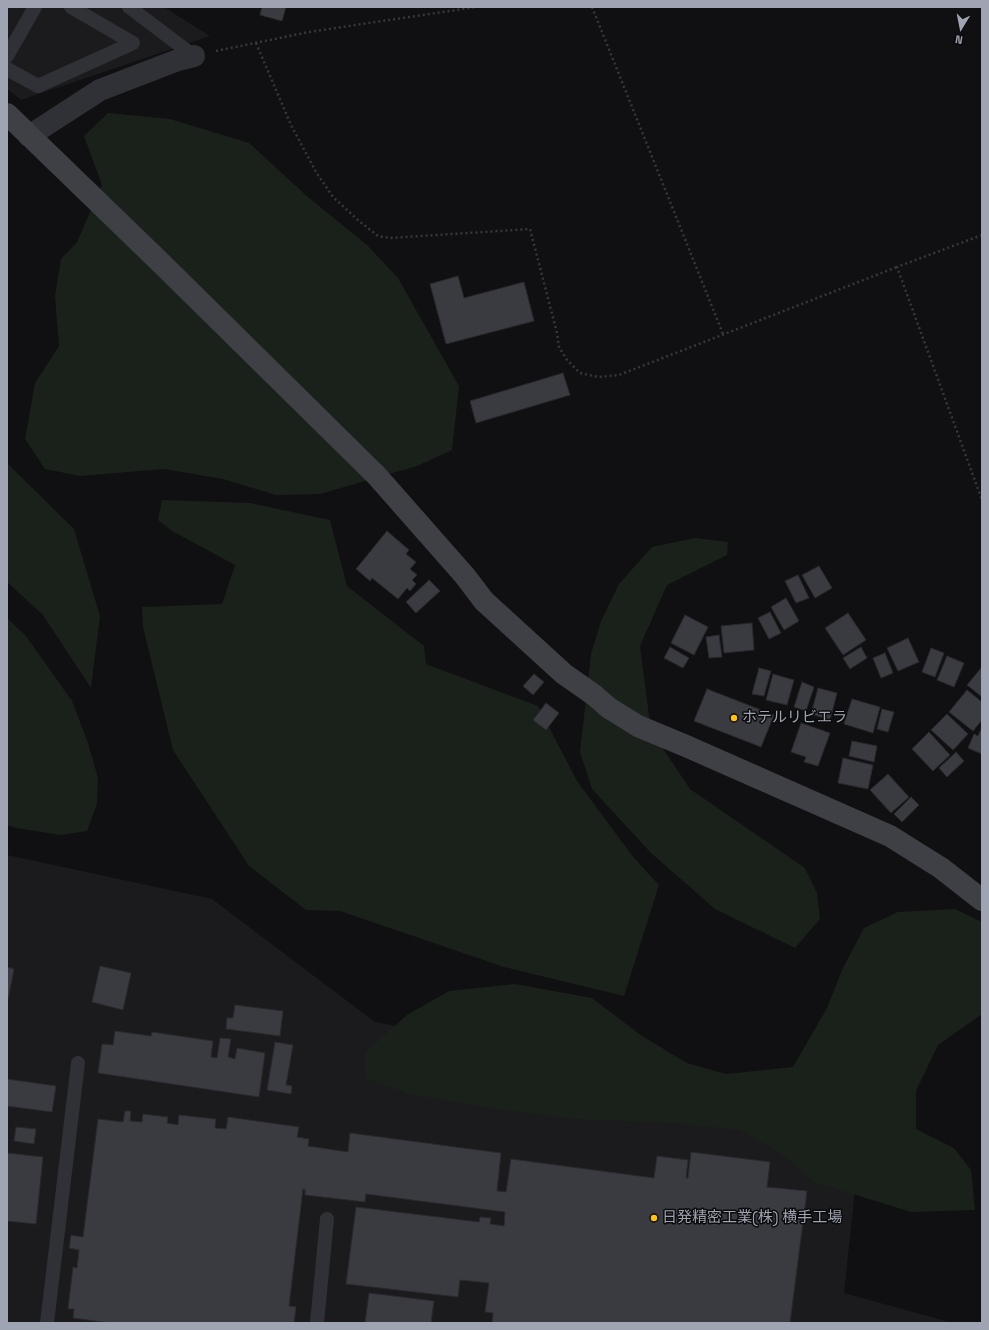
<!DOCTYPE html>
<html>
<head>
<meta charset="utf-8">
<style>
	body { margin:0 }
	#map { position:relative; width:989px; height:1330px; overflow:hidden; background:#100f11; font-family:"Space Grotesk",sans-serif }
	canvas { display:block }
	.frame { position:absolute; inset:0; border:8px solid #9fa4b3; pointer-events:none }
	.north { position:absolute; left:941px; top:8px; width:40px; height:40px; -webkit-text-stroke:3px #0b0b0c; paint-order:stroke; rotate:190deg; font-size:11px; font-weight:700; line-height:16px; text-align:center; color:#9fa4b3 }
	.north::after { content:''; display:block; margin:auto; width:14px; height:18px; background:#9fa4b3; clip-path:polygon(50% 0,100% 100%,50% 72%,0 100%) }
</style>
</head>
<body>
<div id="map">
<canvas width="989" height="1330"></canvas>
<div class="frame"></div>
<div class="north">N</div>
</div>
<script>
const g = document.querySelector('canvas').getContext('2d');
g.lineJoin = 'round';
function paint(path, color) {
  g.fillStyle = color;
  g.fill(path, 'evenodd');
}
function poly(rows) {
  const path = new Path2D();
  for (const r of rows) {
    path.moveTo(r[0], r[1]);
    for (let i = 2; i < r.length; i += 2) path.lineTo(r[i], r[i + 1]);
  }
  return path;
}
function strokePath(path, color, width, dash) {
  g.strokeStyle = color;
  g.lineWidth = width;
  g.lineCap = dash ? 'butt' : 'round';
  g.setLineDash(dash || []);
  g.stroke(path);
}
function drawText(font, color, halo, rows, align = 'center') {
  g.font = font + ' "Space Grotesk","Noto Sans JP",sans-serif';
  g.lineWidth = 3;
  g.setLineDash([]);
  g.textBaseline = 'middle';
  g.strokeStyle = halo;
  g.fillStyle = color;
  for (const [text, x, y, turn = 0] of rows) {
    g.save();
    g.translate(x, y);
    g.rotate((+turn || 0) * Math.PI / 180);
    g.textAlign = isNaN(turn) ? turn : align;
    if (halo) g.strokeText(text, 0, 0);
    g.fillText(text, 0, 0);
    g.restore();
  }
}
paint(poly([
	[7,7,164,7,210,36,21,100,7,89],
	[7,855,212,899,375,1022,698,1082,862,1124,844,1293,953,1323,7,1323]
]), '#1b1b1e');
paint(poly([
	[108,113,170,119,249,143,308,197,367,245,398,278,459,386,452,450,417,466,320,494,276,495,223,479,164,469,80,476,45,469,25,439,35,383,59,346,55,296,61,259,77,242,102,185,84,136],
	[7,463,74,529,100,616,91,688,43,615,7,582],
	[162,500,250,503,330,520,347,586,424,646,426,664,538,706,577,781,634,858,659,885,624,996,504,967,340,911,306,910,249,866,173,750,143,627,142,607,222,604,235,565,172,531,158,520],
	[695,538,728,542,727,555,667,585,640,646,651,731,690,789,805,868,817,893,820,919,795,948,715,909,651,853,592,789,580,752,591,654,601,621,619,584,652,547],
	[7,618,26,636,72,701,88,743,98,778,97,804,87,831,61,835,16,828,7,825],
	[955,909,982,922,982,1014,938,1045,916,1091,916,1129,954,1148,971,1170,975,1210,911,1212,814,1182,782,1154,739,1130,674,1123,575,1119,490,1108,410,1094,366,1078,365,1053,407,1015,449,991,515,984,592,998,642,1036,687,1063,726,1074,793,1067,827,1008,843,968,864,928,898,912]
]), '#1a211b');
const building = poly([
	[262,7,286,7,282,21,260,15,262,7],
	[458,276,464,298,524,282,534,321,446,344,430,284,458,276],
	[563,373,570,395,476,423,470,401,563,373],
	[387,531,409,550,406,554,416,562,410,569,417,575,412,580,416,584,410,591,407,588,398,599,372,578,370,581,356,569,387,531],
	[819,566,832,588,815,598,802,575,819,566],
	[798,575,809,598,796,603,785,581,798,575],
	[429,580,440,591,416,613,406,602,429,580],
	[786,598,799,621,784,630,771,607,786,598],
	[770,612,781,633,769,639,758,618,770,612],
	[848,613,866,640,843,655,825,628,848,613],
	[685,615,708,627,694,655,671,643,685,615],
	[752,623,754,650,724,653,721,626,752,623],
	[719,635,722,657,709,658,706,637,719,635],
	[908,638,919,662,898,671,887,648,908,638],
	[670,647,689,658,683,668,664,658,670,647],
	[861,647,867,658,850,669,843,658,861,647],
	[931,648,944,653,935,677,922,672,931,648],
	[885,653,893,673,881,678,873,658,885,653],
	[947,656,964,663,954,687,937,680,947,656],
	[982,667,982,697,967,685,982,667],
	[759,668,771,671,764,696,752,694,759,668],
	[534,674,544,682,533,695,523,686,534,674],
	[773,674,794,680,787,705,766,700,773,674],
	[802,682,814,687,806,711,794,707,802,682],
	[818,688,837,693,830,720,811,714,818,688],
	[707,689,774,715,761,747,694,721,707,689],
	[967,690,982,702,982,720,973,731,949,712,967,690],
	[852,699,880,707,873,733,844,724,852,699],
	[546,703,559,713,546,730,533,720,546,703],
	[882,709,894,712,888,732,877,729,882,709],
	[947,714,968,734,953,750,931,730,947,714],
	[801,723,830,733,818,766,804,762,806,757,791,752,801,723],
	[982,727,982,754,968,748,974,734,978,736,982,727],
	[929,732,950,755,933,771,912,749,929,732],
	[852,741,877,746,874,762,849,756,852,741],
	[956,752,964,761,947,777,939,768,956,752],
	[843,758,873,765,868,789,838,783,843,758],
	[888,774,909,797,891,813,870,790,888,774],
	[911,797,919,805,902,822,894,814,911,797],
	[100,966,131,973,123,1010,92,1002,100,966],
	[7,967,14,969,8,1000,7,1000,7,967],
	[235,1005,283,1011,280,1036,226,1029,227,1018,233,1018,235,1005],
	[115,1031,151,1036,152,1032,213,1041,211,1057,217,1058,220,1038,231,1039,228,1057,235,1059,237,1048,265,1053,259,1097,98,1073,102,1044,113,1045,115,1031],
	[275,1042,293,1045,286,1085,292,1086,291,1094,267,1090,275,1042],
	[7,1079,56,1086,52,1112,7,1106,7,1079],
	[125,1111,131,1111,130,1121,142,1122,143,1114,168,1117,167,1123,178,1125,179,1115,216,1119,215,1128,226,1129,228,1117,299,1127,297,1137,309,1139,308,1146,348,1152,350,1133,501,1153,497,1191,506,1192,511,1159,654,1178,657,1156,688,1160,686,1178,688,1178,691,1152,770,1162,767,1187,807,1191,790,1323,492,1323,493,1313,485,1312,489,1283,460,1280,458,1297,346,1284,356,1207,479,1222,480,1217,491,1218,490,1224,504,1226,505,1212,366,1194,365,1202,305,1195,305,1189,303,1189,289,1306,296,1307,294,1323,110,1323,73,1318,74,1309,68,1309,73,1267,77,1268,79,1250,69,1248,71,1235,83,1237,98,1119,123,1122,125,1111],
	[16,1127,36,1129,34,1144,14,1141,16,1127],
	[7,1153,43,1157,36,1224,7,1221,7,1153],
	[369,1293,434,1301,431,1323,365,1323,369,1293]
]);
paint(building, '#3a3b41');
strokePath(building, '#2a292d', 1);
strokePath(poly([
	[592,7,723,334],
	[256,43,291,125,316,172,333,197,359,221,378,236,390,238,530,229,557,333,559,347,567,360,580,373,598,377,619,375,897,267],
	[216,51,309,32,476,7],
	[982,235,897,267,982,500]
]), '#36383d', 2.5, [2, 3]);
strokePath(poly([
	[129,7,194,56],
	[7,56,35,7],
	[7,69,38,86,133,43,71,7],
	[47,1323,78,1063],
	[317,1323,327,1219]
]), '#303136', 14);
strokePath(poly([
	[29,136,100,90,178,60,194,56]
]), '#303136', 22);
strokePath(poly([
	[7,114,163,265,377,476,465,576,484,601,564,674,594,695,609,708,638,726,686,746,890,836,941,868,982,900]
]), '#3e4046', 22);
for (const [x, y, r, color] of [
	[734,718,4,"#ffc119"],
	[654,1218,4,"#ffc119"]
]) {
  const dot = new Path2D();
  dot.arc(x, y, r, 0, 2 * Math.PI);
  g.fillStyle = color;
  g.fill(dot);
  strokePath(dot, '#0b0b0c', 1.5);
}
drawText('15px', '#9fa4b3', '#0b0b0c', [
	["ホテルリビエラ",742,718],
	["日発精密工業(株) 横手工場",662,1218]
], 'left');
</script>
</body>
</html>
